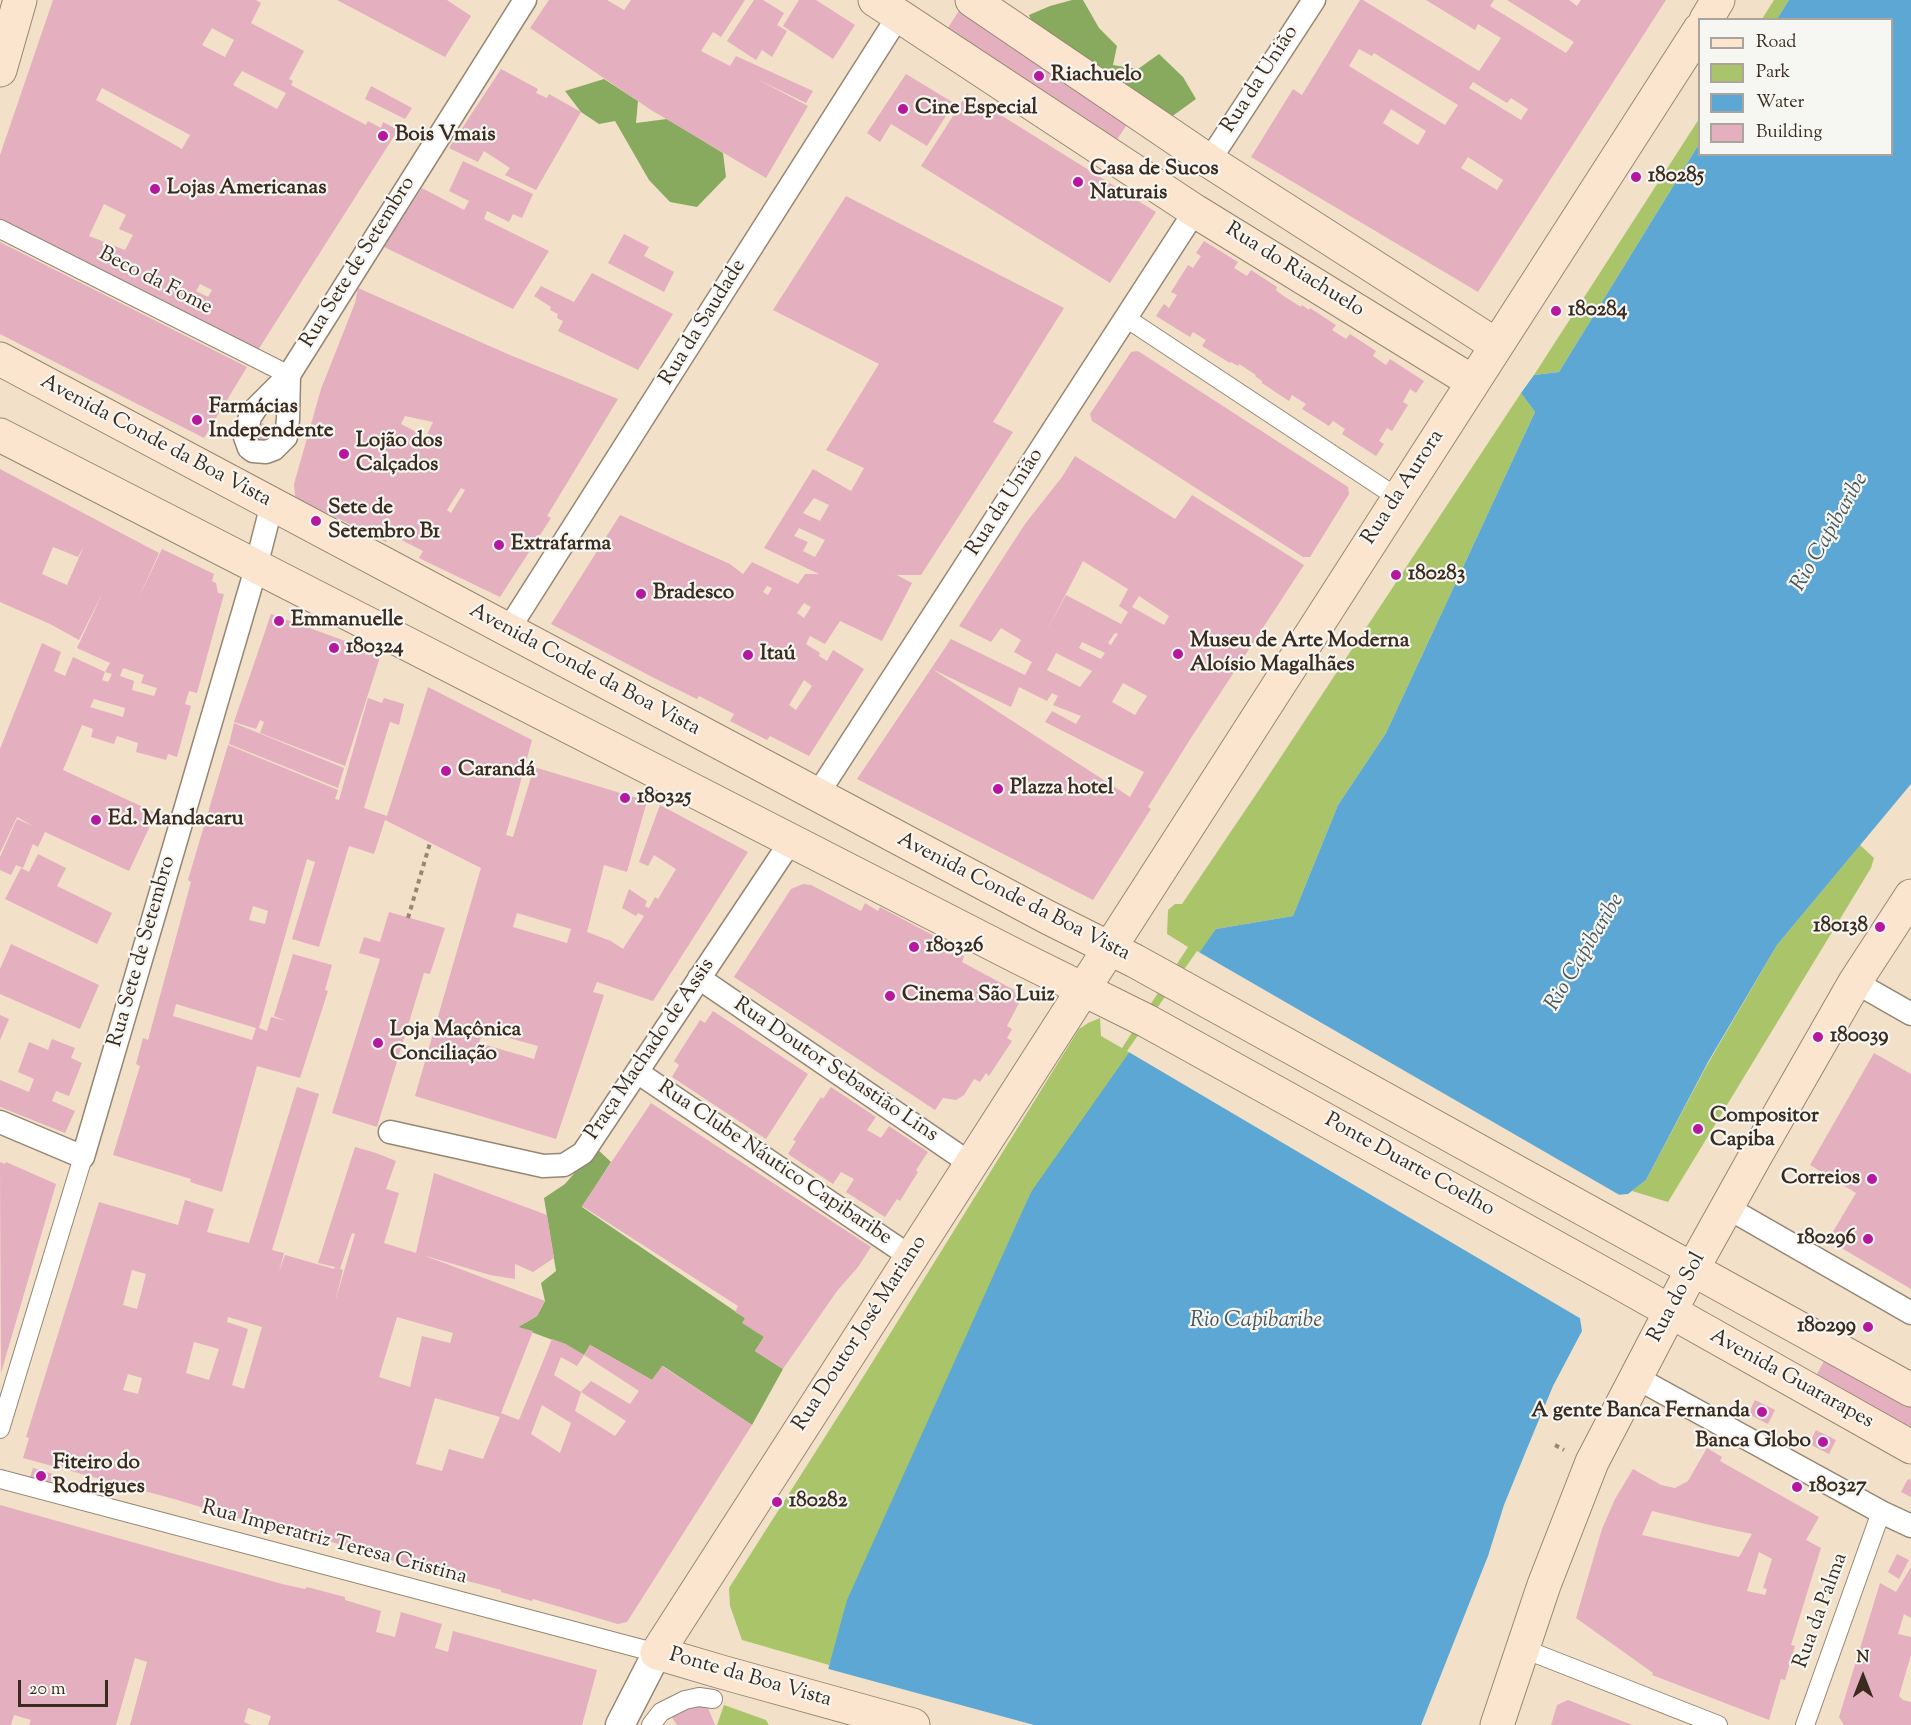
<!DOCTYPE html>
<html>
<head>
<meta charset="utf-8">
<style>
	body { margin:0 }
	#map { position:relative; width:1911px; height:1725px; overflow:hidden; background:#f2e1c8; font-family:"Sorts Mill Goudy",serif }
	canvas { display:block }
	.legend { position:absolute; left:1698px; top:18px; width:195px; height:138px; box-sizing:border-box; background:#f6f6f2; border:2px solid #aba49d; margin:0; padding:8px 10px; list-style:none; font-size:18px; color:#3b2a1e }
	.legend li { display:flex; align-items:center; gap:12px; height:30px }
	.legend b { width:30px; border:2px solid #aba49d }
	.north { position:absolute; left:1833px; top:1647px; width:60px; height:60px; -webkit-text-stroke:4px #f6f6f2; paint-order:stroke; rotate:0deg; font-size:16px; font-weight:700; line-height:24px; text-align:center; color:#3b2a1e }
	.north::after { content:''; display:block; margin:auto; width:21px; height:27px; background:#3b2a1e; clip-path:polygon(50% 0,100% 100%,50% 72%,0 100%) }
	.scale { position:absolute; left:18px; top:1680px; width:90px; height:27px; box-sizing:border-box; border:3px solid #3b2a1e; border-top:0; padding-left:8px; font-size:18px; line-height:21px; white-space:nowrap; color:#3b2a1e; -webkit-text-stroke:4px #f6f6f2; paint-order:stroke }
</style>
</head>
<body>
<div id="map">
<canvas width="1911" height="1725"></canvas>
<ul class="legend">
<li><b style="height:8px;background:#fce5cf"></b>Road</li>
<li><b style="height:16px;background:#aac46a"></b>Park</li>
<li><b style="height:16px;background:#5da7d5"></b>Water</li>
<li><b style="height:16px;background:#e4afbf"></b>Building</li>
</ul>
<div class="north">N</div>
<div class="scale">20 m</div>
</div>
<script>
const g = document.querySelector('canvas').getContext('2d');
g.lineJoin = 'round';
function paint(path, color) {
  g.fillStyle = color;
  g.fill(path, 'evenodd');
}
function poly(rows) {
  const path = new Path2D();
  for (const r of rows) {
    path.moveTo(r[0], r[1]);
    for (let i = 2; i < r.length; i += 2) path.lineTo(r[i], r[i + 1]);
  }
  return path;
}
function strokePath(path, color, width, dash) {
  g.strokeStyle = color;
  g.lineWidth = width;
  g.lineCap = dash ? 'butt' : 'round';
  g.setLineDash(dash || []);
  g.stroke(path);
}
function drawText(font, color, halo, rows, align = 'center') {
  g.font = font + ' "Sorts Mill Goudy",serif';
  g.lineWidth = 4.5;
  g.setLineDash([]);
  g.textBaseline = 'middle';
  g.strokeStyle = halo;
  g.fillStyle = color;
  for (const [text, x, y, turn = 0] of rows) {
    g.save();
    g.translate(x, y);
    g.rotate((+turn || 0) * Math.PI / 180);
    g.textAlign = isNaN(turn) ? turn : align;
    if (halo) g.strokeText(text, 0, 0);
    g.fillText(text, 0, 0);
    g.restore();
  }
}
paint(poly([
	[1774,0,1789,0,1777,19,1762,19],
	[1699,119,1699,144,1559,372,1534,375],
	[1521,393,1535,412,1386,733,1338,805,1293,916,1216,929,1165,1073,1031,1192,829,1665,742,1640,730,1606,729,1588,865,1374,1079,1029,1088,1023,1100,1018,1101,1036,1122,1048,1188,947,1167,934,1168,910,1175,904,1182,904,1265,781],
	[1860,845,1874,858,1871,868,1668,1202,1632,1191,1646,1180,1706,1067,1777,945],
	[724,1705,766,1720,769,1725,717,1725]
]), '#aac46a');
paint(poly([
	[1072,0,1083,0,1099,28,1117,46,1113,65,1138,69,1159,54,1183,77,1196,99,1167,120,1036,32,1029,15,1050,6],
	[604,79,638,101,636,123,667,119,723,153,726,177,697,207,670,202,649,180,615,121,599,124,581,112,565,91],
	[596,1148,611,1162,582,1207,745,1318,764,1337,755,1351,783,1369,752,1425,663,1366,652,1380,590,1345,584,1355,566,1345,518,1327,537,1316,545,1301,541,1283,556,1271,544,1198,565,1184]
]), '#87aa5e');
paint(poly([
	[1789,0,1911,0,1911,784,1777,945,1708,1062,1646,1180,1628,1194,1617,1195,1579,1312,1582,1331,1553,1386,1526,1451,1504,1505,1488,1556,1421,1725,813,1725,847,1600,1031,1192,1216,929,1293,916,1338,805,1386,733,1535,412,1521,393,1534,375,1559,372,1699,144,1700,154,1892,154,1892,20,1777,19]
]), '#5da7d5');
paint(poly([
	[1197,951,1623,1197,1619,1197,1584,1300,1583,1320,1127,1051],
	[825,1668,1034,1725,810,1725]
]), '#f2e1c8');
paint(poly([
	[53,0,256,0,261,3,251,23,304,51,289,79,293,81,291,85,366,125,368,121,381,128,383,122,398,130,258,350,0,220,0,155],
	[212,28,234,40,225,57,202,45],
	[242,71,286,93,277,109,233,85],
	[102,88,190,135,182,149,96,100],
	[104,204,126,215,119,229,133,235,125,250,89,236],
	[200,284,212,290,208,297,196,291],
	[337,0,447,0,471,16,445,57],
	[549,0,607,0,624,10,631,0,745,0,721,37,713,32,701,51,730,66,736,56,813,91,806,103,755,78,808,106,766,178,651,110,530,28],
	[754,0,763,0,784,13,777,25,787,31,772,57,762,50,756,60,727,41],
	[799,0,816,0,855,25,833,59,783,26],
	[1360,0,1363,0,1479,71,1501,38,1478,24,1475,30,1426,0,1494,0,1490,6,1566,53,1574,42,1507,0,1569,0,1577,6,1581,0,1666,0,1478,292,1251,157,1293,89,1302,95],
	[1359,49,1372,56,1374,53,1458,105,1445,125,1349,66],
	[1473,82,1507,103,1511,98,1528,109,1521,120,1469,88],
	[1391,109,1426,131,1418,145,1383,123],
	[1468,157,1503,180,1497,190,1461,168],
	[964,3,1134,114,1112,147,942,37],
	[501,69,538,89,536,93,547,98,549,94,581,112,536,190,505,175,510,168,484,151,478,162,449,148],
	[906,74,954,103,927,146,891,124,880,142,867,133],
	[371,86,412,108,405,119,365,99],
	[967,94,1156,212,1110,283,921,166],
	[463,161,533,194,522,218,513,214,509,222,487,211,484,219,549,251,513,309,384,247,422,188,464,210,469,201,449,191],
	[846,196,1064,308,993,422,1013,432,921,575,897,575,887,570,912,583,882,641,840,621,825,644,810,636,806,644,820,653,819,656,827,661,833,650,864,669,809,756,770,736,767,740,730,721,734,714,699,696,697,699,658,680,551,624,620,515,730,564,743,574,752,562,798,584,805,574,819,574,764,548,813,469,851,491,864,468,826,450,879,364,773,310],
	[814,498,829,505,820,521,803,513],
	[799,528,825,540,815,557,803,551,808,542,794,536],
	[767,586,772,588,768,595,763,592],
	[804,603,811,607,804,618,797,613],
	[804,680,812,686,796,710,789,705],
	[624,234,649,247,644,256,674,272,664,292,608,263],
	[1204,241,1238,262,1234,268,1247,276,1251,270,1277,287,1276,290,1282,295,1301,307,1302,305,1309,310,1310,308,1336,325,1332,330,1346,339,1350,334,1376,351,1373,356,1386,365,1390,359,1424,381,1416,393,1410,389,1403,402,1408,405,1392,431,1387,428,1379,441,1384,444,1376,456,1342,434,1345,429,1333,421,1329,426,1302,409,1306,404,1292,395,1289,401,1262,383,1262,381,1255,376,1256,375,1239,364,1238,366,1231,362,1230,363,1202,346,1206,340,1193,332,1190,337,1156,316,1164,304,1169,308,1177,295,1171,292,1188,265,1193,268,1201,256,1196,253],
	[0,242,247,367,204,438,0,334],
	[592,273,673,314,638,370,558,331,563,321,557,318,558,314,550,310,551,307,534,296,541,286,574,302],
	[358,288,510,355,618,399,547,516,551,518,500,597,419,558,423,551,390,534,386,542,300,500,295,496,294,484,321,389,355,303],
	[405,416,433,422,426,437,401,424],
	[461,488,465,490,451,513,447,510],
	[1138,351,1348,487,1349,494,1310,557,1303,557,1092,421,1090,414,1131,352],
	[262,423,276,430,268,445,254,439],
	[1075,456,1175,519,1192,495,1304,565,1189,741,1148,807,1151,809,1093,900,857,779,951,639,1025,675,1032,662,1014,652,1021,640,1001,628,991,642,959,626,1025,524,1062,477],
	[1083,561,1128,589,1119,606,1128,612,1121,624,1066,595,1044,636],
	[1139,596,1169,616,1164,625,1132,607],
	[1115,633,1118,634,1111,645,1108,643],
	[1082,642,1105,653,1101,659,1079,648],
	[1056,653,1092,671,1080,687,1047,670],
	[932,669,1011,707,1019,687,1047,701,1052,693,1058,696,1053,705,1081,716,1076,724,1052,711,1045,722,1144,772,1130,797],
	[1123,683,1147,696,1135,715,1112,702],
	[0,469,159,553,137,601,162,549,214,574,212,581,216,583,218,593,224,594,197,693,189,691,185,704,191,706,177,757,168,754,166,760,136,752,138,743,117,736,114,744,91,737,93,729,82,725,63,770,156,813,129,871,45,832,38,847,33,844,23,868,16,865,11,875,0,870,0,857,17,819,33,826,17,817,18,815,0,853,0,749,42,643,61,652,54,671,65,676,73,657,105,672,110,663,77,648,104,590,79,640,50,624,0,602],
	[84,546,67,585,42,574,53,547,78,557],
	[123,668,144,675,141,683,157,688,154,696,132,690,134,681,120,676],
	[105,672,112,674,108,682,102,680],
	[94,699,125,708,123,717,90,707],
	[271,614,381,654,345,766,260,733,264,722,260,720,256,729,234,722],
	[428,687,532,740,506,835,513,837,534,767,647,801,627,872,604,865,587,932,611,941,623,949,644,916,638,913,636,916,622,908,629,889,647,901,645,906,649,908,655,897,658,899,676,869,654,855,648,866,639,862,660,805,748,852,653,1001,597,982,593,992,604,995,556,1139,415,1096,481,868,385,820,374,854,349,846,319,947,292,939,315,862,307,859,259,1028,267,1031,271,1017,286,1021,274,1016,293,954,332,965,325,990,328,991,300,1078,257,1066,222,1192,190,1182,191,1179,113,1155,140,1066,136,1064,143,1038,148,1040,191,882,188,880,228,745,338,790,335,799,339,800,368,698,382,703,384,698,404,704,399,725,390,722,364,808,387,816],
	[253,906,268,911,265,924,249,920],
	[517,913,571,929,567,943,513,927],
	[176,1004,256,1028,252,1040,173,1016],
	[483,1031,538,1046,534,1059,479,1043],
	[234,723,344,768,338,788,229,744],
	[38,854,66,868,57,886,112,913,97,944,5,899,21,868,29,872],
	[803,884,811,885,861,911,865,903,878,911,880,907,955,947,953,951,964,956,962,962,1014,990,1019,1003,1007,1026,1012,1029,1007,1038,1012,1041,989,1076,986,1073,980,1082,974,1079,964,1095,956,1100,943,1098,935,1110,734,977,791,889],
	[389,912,445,928,430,974,424,973,377,1127,332,1113,380,959,359,953,364,937,380,942],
	[11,944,99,985,80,1029,0,994,0,969],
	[713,1011,808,1074,766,1139,672,1077,679,1065,674,1061,700,1020,705,1023],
	[0,1015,9,1019,0,1040],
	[52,1039,75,1048,71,1058,82,1063,69,1096,56,1091,52,1101,75,1111,65,1133,0,1107,0,1080,29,1092,34,1079,18,1072,29,1042,48,1050],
	[1874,1053,1911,1074,1911,1289,1828,1240,1856,1193,1810,1165],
	[297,1087,319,1094,272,1250,284,1253,279,1272,285,1255,334,1269,335,1267,318,1263,355,1147,376,1153,396,1161,386,1189,399,1193,384,1243,416,1253,434,1173,547,1215,554,1258,533,1272,515,1264,515,1279,490,1275,423,1255,545,1301,537,1316,518,1327,533,1331,501,1413,519,1420,552,1339,566,1344,584,1355,577,1366,561,1357,554,1375,581,1392,575,1411,615,1436,626,1421,581,1392,591,1381,630,1404,639,1391,584,1355,590,1345,652,1380,662,1366,752,1425,627,1622,618,1624,533,1599,532,1601,501,1592,501,1590,383,1558,329,1541,328,1545,174,1499,23,1458,29,1438,26,1437,99,1202,178,1225,185,1200,214,1209,207,1232,249,1243],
	[352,1233,355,1234,335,1302,343,1270,340,1269],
	[132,1270,146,1274,137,1309,123,1305],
	[228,1317,262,1327,244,1389,232,1385,248,1329,227,1322],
	[397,1317,453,1333,450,1343,422,1336,410,1387,379,1377],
	[194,1342,219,1349,209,1380,186,1373],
	[128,1374,142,1378,138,1394,123,1390],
	[435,1398,500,1417,483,1459,449,1449,442,1471,416,1464],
	[542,1405,571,1423,560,1453,531,1434],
	[831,1087,876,1117,867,1130,881,1138,889,1126,928,1152,916,1170,918,1172,900,1201,897,1199,885,1217,846,1192,854,1179,841,1172,833,1184,788,1154,796,1141,793,1140,821,1097,823,1099],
	[651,1103,871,1247,858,1267,837,1291,783,1369,755,1351,764,1337,742,1323,745,1318,735,1312,738,1306,582,1206],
	[0,1162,5,1164,6,1162,56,1184,1,1373],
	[1830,1350,1911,1393,1911,1436,1812,1383],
	[1755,1400,1775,1410,1768,1424,1748,1414],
	[1816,1430,1836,1440,1829,1454,1809,1444],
	[1707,1448,1722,1457,1720,1461,1819,1517,1806,1540,1821,1548,1791,1645,1795,1646,1785,1680,1781,1679,1769,1720,1652,1675,1653,1673,1576,1618,1602,1529,1615,1499,1633,1469,1661,1485,1675,1488,1688,1481],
	[1652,1511,1714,1526,1752,1534,1739,1557,1642,1535],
	[1759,1552,1772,1559,1763,1588,1767,1589,1765,1595,1747,1591],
	[33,1468,53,1474,50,1484,30,1478],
	[1908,1479,1911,1480,1911,1497,1901,1492],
	[0,1505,282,1584,305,1589,307,1587,345,1597,345,1600,381,1611,376,1632,395,1637,401,1612,442,1624,435,1648,448,1652,453,1631,597,1670,582,1725,268,1725,271,1716,248,1708,244,1722,251,1725,130,1725,147,1662,135,1658,116,1725,29,1725,31,1720,14,1715,11,1725,0,1725],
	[1897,1554,1909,1560,1899,1579,1888,1572],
	[1911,1567,1911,1618,1904,1614,1898,1634,1911,1637,1911,1655,1899,1696,1903,1700,1911,1702,1911,1725,1844,1725,1839,1717,1880,1583,1896,1592],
	[1568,1700,1622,1721,1633,1725,1551,1725,1557,1705],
	[706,1703,715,1725,677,1725,671,1716]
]), '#e4afbf');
const pedestrian = poly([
	[0,229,289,375],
	[1126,318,1398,498],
	[0,1429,83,1157],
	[0,1479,657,1653],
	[1524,1649,1718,1725],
	[651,1725,661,1712,685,1700,699,1697,713,1699],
	[1805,1725,1881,1512]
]);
const minor = poly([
	[1209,161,1314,0],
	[289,375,288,419,286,437,274,449,266,452,253,451,249,448,245,437,250,417,256,408,289,375,525,0],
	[508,630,899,15],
	[817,795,1195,211],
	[699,978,971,1164],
	[1855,982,1911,1014],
	[637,1072,911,1257],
	[0,1122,83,1157,252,582,272,504],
	[390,1132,543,1166,564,1165,583,1153,791,841],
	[1728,1208,1911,1313],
	[1635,1377,1881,1512,1911,1526]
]);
const tertiary = poly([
	[620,1725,657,1653]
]);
const secondary = poly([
	[875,0,1195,211,1473,382],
	[972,0,1209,161,1496,345],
	[1706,20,1718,0],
	[0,70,20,0],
	[0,359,1047,917,1135,961,1911,1390],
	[0,435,1018,957,1147,1021,1620,1283,1911,1447],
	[913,1725,725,1673,657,1653,1700,29],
	[1497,1725,1544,1585,1592,1462,1692,1270,1756,1155,1855,982,1911,896]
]);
strokePath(pedestrian, '#968673', 20);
strokePath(minor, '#968673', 25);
strokePath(tertiary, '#968673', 31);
strokePath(secondary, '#968673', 35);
strokePath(poly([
	[408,918,430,843],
	[1555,1445,1564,1450]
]), '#968673', 4, [4.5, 4.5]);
strokePath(pedestrian, '#fff', 18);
strokePath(minor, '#fff', 22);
strokePath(tertiary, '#fff', 28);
strokePath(secondary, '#fce5cf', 33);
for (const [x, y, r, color] of [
	[1039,76,6,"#b5179e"],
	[903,109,6,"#b5179e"],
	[383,136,6,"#b5179e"],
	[1636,177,6,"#b5179e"],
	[1078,182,6,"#b5179e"],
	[155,189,6,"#b5179e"],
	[1556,311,6,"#b5179e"],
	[197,420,6,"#b5179e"],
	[344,454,6,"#b5179e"],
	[316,521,6,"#b5179e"],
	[499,545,6,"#b5179e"],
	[1396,575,6,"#b5179e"],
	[641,594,6,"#b5179e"],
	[279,621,6,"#b5179e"],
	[334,648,6,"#b5179e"],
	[1178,654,6,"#b5179e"],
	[748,655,6,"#b5179e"],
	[446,771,6,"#b5179e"],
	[998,789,6,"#b5179e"],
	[625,798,6,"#b5179e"],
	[96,820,6,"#b5179e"],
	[1880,927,6,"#b5179e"],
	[914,947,6,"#b5179e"],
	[890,996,6,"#b5179e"],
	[1818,1037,6,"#b5179e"],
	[378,1043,6,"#b5179e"],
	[1698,1129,6,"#b5179e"],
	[1872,1179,6,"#b5179e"],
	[1868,1239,6,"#b5179e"],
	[1868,1327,6,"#b5179e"],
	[1762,1412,6,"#b5179e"],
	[1823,1442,6,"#b5179e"],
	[41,1476,6,"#b5179e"],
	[1797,1487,6,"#b5179e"],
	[777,1502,6,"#b5179e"]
]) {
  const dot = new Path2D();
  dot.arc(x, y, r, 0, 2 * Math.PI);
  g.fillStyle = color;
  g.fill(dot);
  strokePath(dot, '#f6f6f2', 2);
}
drawText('bold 21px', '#3b2a1e', '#f6f6f2', [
	["Riachuelo",1051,76],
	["Cine Especial",915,109],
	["Bois Vmais",395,136],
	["Casa de Sucos",1090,170],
	["Naturais",1090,194],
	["180285",1648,177],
	["Lojas Americanas",167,189],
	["180284",1568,311],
	["Farmácias",209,408],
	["Independente",209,432],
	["Lojão dos",356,442],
	["Calçados",356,466],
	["Sete de",328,509],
	["Setembro B1",328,533],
	["Extrafarma",511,545],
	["180283",1408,575],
	["Bradesco",653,594],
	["Emmanuelle",291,621],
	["Museu de Arte Moderna",1190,642],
	["Aloísio Magalhães",1190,666],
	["180324",346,648],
	["Itaú",760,655],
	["Carandá",458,771],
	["Plazza hotel",1010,789],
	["180325",637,798],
	["Ed. Mandacaru",108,820],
	["180138",1868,927,"right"],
	["180326",926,947],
	["Cinema São Luiz",902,996],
	["Loja Maçônica",390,1031],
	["Conciliação",390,1055],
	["180039",1830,1037],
	["Compositor",1710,1117],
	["Capiba",1710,1141],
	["Correios",1860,1179,"right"],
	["180296",1856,1239,"right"],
	["180299",1856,1327,"right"],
	["A gente Banca Fernanda",1750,1412,"right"],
	["Banca Globo",1811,1442,"right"],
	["Fiteiro do",53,1464],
	["Rodrigues",53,1488],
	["180327",1809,1487],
	["180282",789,1502]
], 'left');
drawText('21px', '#3b2a1e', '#f6f6f2', [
	["Rua da União",1261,80,-57],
	["Rua Sete de Setembro",359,263,-58],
	["Rua do Riachuelo",1294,271,32],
	["Beco da Fome",155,282,27],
	["Rua da Saudade",704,323,-58],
	["Avenida Conde da Boa Vista",155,442,28],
	["Rua da Aurora",1404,488,-57],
	["Rua da União",1006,503,-57],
	["Avenida Conde da Boa Vista",584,671,28],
	["Avenida Conde da Boa Vista",1013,898,27],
	["Rua Sete de Setembro",143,952,-74],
	["Praça Machado de Assis",651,1050,-56],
	["Rua Doutor Sebastião Lins",835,1071,34],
	["Rua Clube Náutico Capibaribe",774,1164,34],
	["Ponte Duarte Coelho",1409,1166,29],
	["Rua do Sol",1678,1298,-62],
	["Rua Doutor José Mariano",861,1334,-57],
	["Avenida Guararapes",1791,1380,29],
	["Rua Imperatriz Teresa Cristina",334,1544,15],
	["Rua da Palma",1822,1611,-70],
	["Ponte da Boa Vista",750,1679,16]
]);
drawText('italic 22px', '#47565e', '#f6f6f2', [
	["Rio Capibaribe",1831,533,-60],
	["Rio Capibaribe",1586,953,-59],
	["Rio Capibaribe",1256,1322]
]);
</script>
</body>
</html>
